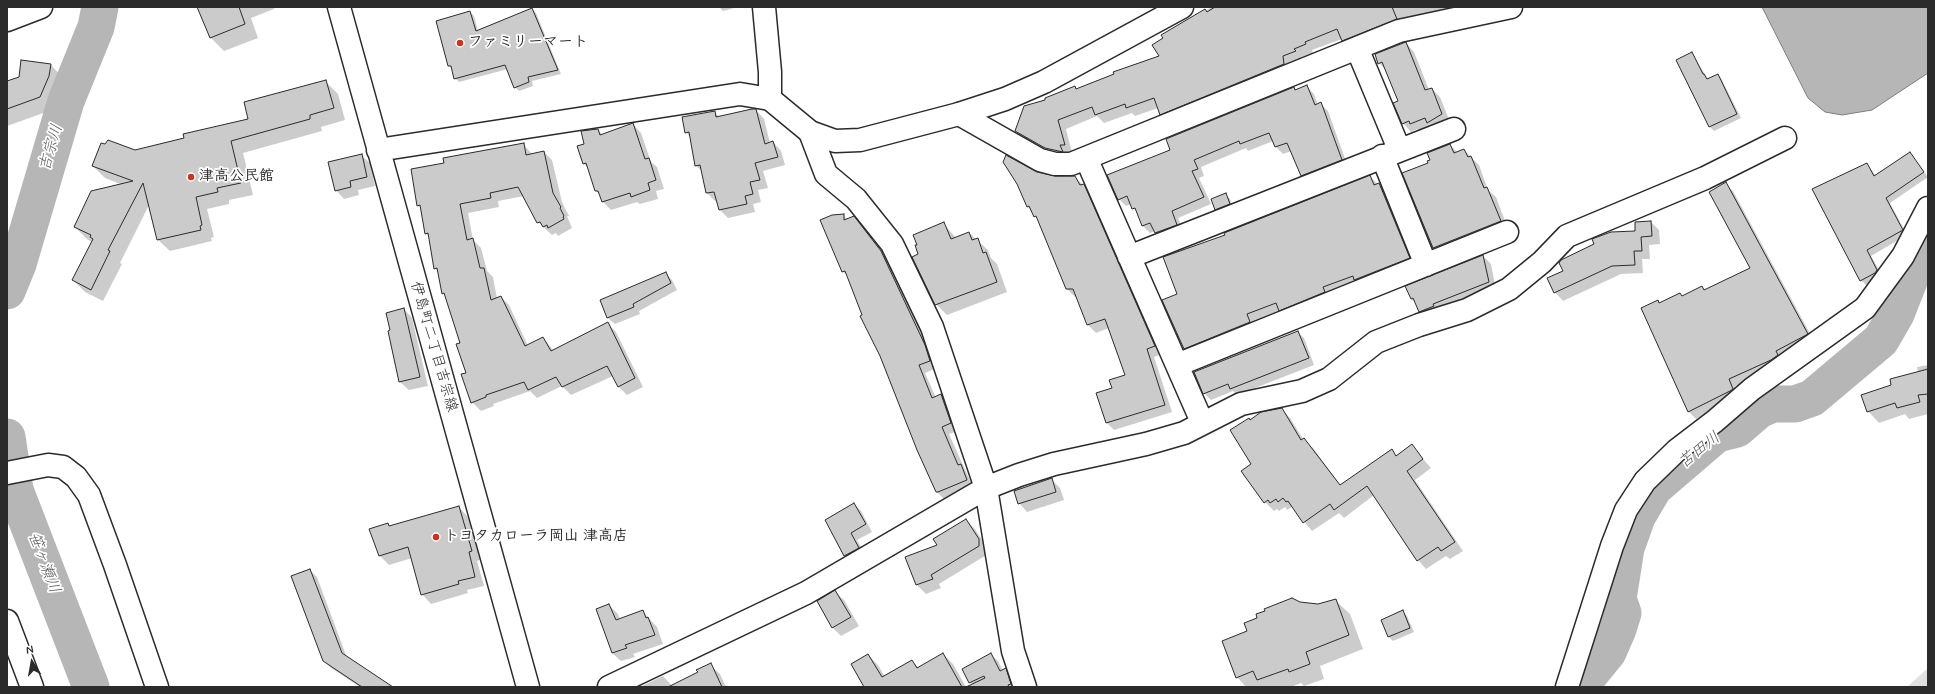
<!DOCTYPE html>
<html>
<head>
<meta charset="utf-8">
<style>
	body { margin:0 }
	#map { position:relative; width:1935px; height:694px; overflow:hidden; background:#fff; font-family:Mynerve,sans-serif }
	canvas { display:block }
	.frame { position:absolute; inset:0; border:8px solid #2b2b2b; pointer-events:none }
	.north { position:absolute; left:12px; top:642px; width:40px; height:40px; -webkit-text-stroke:3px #fff; paint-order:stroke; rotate:349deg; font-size:11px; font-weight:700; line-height:16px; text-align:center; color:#2b2b2b }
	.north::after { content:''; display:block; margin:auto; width:14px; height:18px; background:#2b2b2b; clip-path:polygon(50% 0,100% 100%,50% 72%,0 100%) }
</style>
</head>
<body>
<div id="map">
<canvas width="1935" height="694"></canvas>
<div class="frame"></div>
<div class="north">N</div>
</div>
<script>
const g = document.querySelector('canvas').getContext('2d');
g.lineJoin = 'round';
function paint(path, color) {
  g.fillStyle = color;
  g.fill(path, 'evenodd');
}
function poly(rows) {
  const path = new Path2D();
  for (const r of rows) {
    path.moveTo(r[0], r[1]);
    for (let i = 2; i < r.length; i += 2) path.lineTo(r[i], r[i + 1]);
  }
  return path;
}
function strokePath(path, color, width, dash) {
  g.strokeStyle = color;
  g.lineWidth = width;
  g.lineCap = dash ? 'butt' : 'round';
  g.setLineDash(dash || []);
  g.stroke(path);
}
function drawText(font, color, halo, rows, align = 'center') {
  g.font = font + ' Mynerve,"Klee One",sans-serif';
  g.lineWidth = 3.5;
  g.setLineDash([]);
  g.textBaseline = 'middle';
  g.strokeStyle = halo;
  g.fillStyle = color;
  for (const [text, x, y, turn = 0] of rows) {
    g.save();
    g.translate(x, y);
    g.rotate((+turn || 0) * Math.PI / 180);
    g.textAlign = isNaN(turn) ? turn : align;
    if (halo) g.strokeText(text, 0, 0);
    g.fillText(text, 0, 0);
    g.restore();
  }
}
paint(poly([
	[1928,668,1928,687,1907,687]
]), '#e0e0e0');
const water = poly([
	[1762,7,1928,7,1928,73,1872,110,1842,115,1825,112,1808,98,1762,7]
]);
paint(water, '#b6b6b6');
strokePath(water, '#7e7e7e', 1);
paint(poly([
	[198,7,274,7,274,9,251,18,258,38,224,51,211,38],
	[719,7,738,7,723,11],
	[1212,7,1457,7,1351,48,1342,39,1312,50,1313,53,1302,57,1303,60,1169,122,1160,114,1158,108,1135,116,1132,113,1104,123,1097,116,1066,129,1072,153,1054,156,1024,139,1016,131,1047,101,1075,87,1077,89,1160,56,1165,38,1163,35],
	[532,9,536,13,561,74,532,81,533,86,519,91,515,87,508,69,459,82,455,78,453,69,449,66,470,12,474,16,478,31],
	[1406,43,1414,52,1429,90,1432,89,1440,97,1450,122,1419,132,1417,129,1411,132,1403,123,1399,102,1386,70,1379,63],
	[1692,53,1708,79,1718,75,1722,80,1741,118,1714,131,1710,127,1677,60],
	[51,65,63,78,62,89,52,110,7,126,7,82],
	[326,82,338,94,345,120,321,127,322,131,243,153,253,195,229,200,229,204,207,209,214,237,211,238,212,241,170,251,157,239,149,205,120,263,122,264,103,301,85,292,73,280,92,242,87,239,75,227,123,185,105,178,93,166,135,151,185,139,249,120],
	[1307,87,1314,94,1318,105,1321,104,1328,111,1348,167,1309,182,1302,175,1292,151,1283,154,1276,147,1273,141,1248,151,1246,148,1201,167,1204,176,1199,178,1211,204,1178,218,1184,232,1163,240,1155,231,1150,233,1143,226,1138,214,1131,204,1126,206,1119,199,1172,151,1294,88,1296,91],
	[756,110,764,119,770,143,773,142,781,151,785,165,763,171,768,188,758,190,761,202,753,204,755,212,728,218,720,210,718,201,715,201,707,193,702,171,696,166,690,137,686,132,714,112,720,117],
	[633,124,641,133,651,162,657,167,664,189,656,191,658,199,640,204,637,202,611,210,603,202,601,196,596,191,589,169,584,164,579,146,585,144,598,130,603,135],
	[523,144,532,154,544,152,552,160,562,202,569,216,567,216,572,228,558,236,556,233,552,235,538,222,524,196,498,201,499,207,468,213,473,240,481,248,487,271,493,277,497,299,501,297,509,305,528,346,543,338,554,351,607,323,616,332,643,387,627,395,618,386,613,376,571,395,562,386,537,398,530,391,493,404,494,406,481,411,472,402,461,344,445,295,443,293,439,272,435,268,429,237,426,233,421,208,418,205,445,163],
	[1450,145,1458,153,1464,150,1479,165,1488,190,1496,197,1508,229,1442,256,1434,248,1404,174,1429,163],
	[1910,153,1928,177,1890,203,1907,235,1871,256,1882,275,1866,285,1861,280,1813,190,1867,164,1876,176],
	[361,155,370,163,375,186,358,190,359,195,344,199,336,190],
	[1036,173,1055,177,1075,177,1091,193,1162,354,1154,357,1172,412,1114,430,1107,423,1113,389,1127,376,1109,328,1096,333,1088,325,1077,297,1075,297,1067,289,1039,221,1028,207,1018,183],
	[1370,177,1387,192,1417,266,1254,322,1257,330,1193,356,1185,348,1178,295,1226,236],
	[1726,184,1733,191,1814,341,1779,367,1735,386,1739,397,1696,419,1688,411,1658,302,1660,304,1683,297,1702,287,1705,290,1751,269],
	[1226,195,1230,199,1234,208,1220,213,1216,209],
	[843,215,848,220,854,217,888,259,932,354,937,368,925,373,936,398,941,395,948,403,958,431,949,434,973,487,944,499,937,492,848,276,843,272],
	[1651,222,1659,230,1660,244,1649,245,1650,259,1642,259,1643,273,1621,274,1563,301,1555,292,1564,272,1636,232],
	[944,224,956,238,969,233,988,250,991,258,997,264,1007,292,947,315,936,304,919,255],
	[1483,256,1491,264,1496,290,1428,319,1420,311,1417,304,1411,299],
	[666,274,672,280,677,290,639,311,640,314,615,324,608,318,601,300],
	[404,309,412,318,428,386,409,390,400,382,391,331],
	[1298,332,1304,338,1314,365,1237,395,1233,391,1211,400,1204,393],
	[1928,365,1928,414,1909,419,1905,414,1879,423,1868,411,1892,386,1918,373,1917,367],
	[1281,409,1290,418,1303,439,1313,448,1341,486,1392,451,1397,456,1412,446,1431,468,1415,480,1463,551,1450,559,1446,556,1426,569,1418,560,1374,495,1344,518,1339,513,1312,531,1292,507,1287,510,1285,507,1279,511,1277,509,1274,511,1265,502,1242,471,1252,464,1250,421],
	[1051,479,1060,488,1064,500,1027,512,1019,503],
	[854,504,861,511,872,532,857,540,866,555,852,563,845,556,826,520],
	[459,507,468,517,480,560,477,561,484,586,467,590,468,593,431,604,422,594,412,558,389,565,380,556,370,529,387,524,390,527],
	[966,520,975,529,988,549,988,554,939,584,941,588,926,594,917,585,907,558,938,545],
	[310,570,317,577,347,658,391,687,360,687,331,668,324,661],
	[835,592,844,600,859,626,841,636,833,628],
	[1335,600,1350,614,1363,649,1320,666,1324,679,1304,686,1301,683,1291,687,1246,687,1237,677,1248,632,1259,618,1300,603,1318,605],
	[609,605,618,614,620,620,643,612,657,627,663,644,633,654,635,657,621,661,612,653],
	[1403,612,1407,616,1414,632,1393,641,1389,637],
	[943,654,953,664,966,687,866,687,868,655,878,665,885,677,912,661,919,668],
	[991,655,998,661,1003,671,1005,670,1012,676,1016,687,968,687,972,685,963,670],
	[710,665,720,674,726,687,640,687,663,676,672,686,699,673]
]), '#0003');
strokePath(poly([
	[1913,271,1928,278]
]), '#7e7e7e', 6);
strokePath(poly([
	[7,291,18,264,66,101,96,27,100,7],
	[7,437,15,490,91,687],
	[1583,687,1586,679,1608,652,1618,629,1623,613,1618,599,1626,548,1637,517,1654,488,1717,434,1737,429,1759,410,1773,404,1795,404,1812,398,1881,340,1896,314,1913,271,1928,244]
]), '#b6b6b6', 37);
const building = poly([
	[197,7,239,7,245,24,210,38,197,7],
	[1215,7,1392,7,1397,19,1342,41,1337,29,1305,42,1306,44,1294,49,1296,51,1283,56,1284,64,1160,115,1154,98,1126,108,1125,104,1095,115,1092,107,1058,120,1065,145,1060,145,1063,152,1045,148,1015,131,1024,106,1045,100,1045,98,1075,86,1076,89,1114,74,1113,72,1159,56,1152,45,1163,38,1161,35,1205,9,1207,12,1215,7],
	[532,8,558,70,528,77,529,82,514,88,505,65,454,79,451,66,448,66,436,21,470,11,476,31,532,8],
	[1406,42,1425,90,1432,88,1442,114,1427,123,1425,118,1410,124,1409,121,1402,124,1393,103,1398,101,1382,62,1378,64,1375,54,1406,42],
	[1692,52,1703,74,1704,74,1707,79,1718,74,1737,114,1709,127,1676,60,1692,52],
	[21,60,51,64,49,76,40,97,7,109,7,81,19,77,21,60],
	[326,80,334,108,310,115,310,119,231,141,241,183,217,188,218,192,196,197,202,225,200,226,201,230,157,240,143,183,108,250,110,251,91,290,72,280,93,239,90,237,91,235,74,227,91,191,133,181,92,166,101,143,105,144,108,140,135,150,184,138,183,134,248,119,244,102,326,80],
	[1307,85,1315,105,1321,102,1342,160,1301,176,1287,143,1275,147,1269,133,1240,144,1239,141,1194,160,1198,169,1192,171,1204,197,1172,211,1177,225,1155,233,1150,223,1142,226,1135,208,1132,209,1127,196,1118,200,1107,175,1170,150,1166,139,1294,87,1295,90,1307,85],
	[752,109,756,109,765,144,773,141,778,157,755,163,760,180,750,182,753,194,745,196,747,204,719,210,714,192,706,193,700,165,695,166,689,132,685,133,682,117,715,111,716,117,752,109],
	[633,123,645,159,649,158,656,180,648,183,650,190,631,197,630,193,602,202,598,191,595,191,586,163,583,164,577,146,584,144,581,131,598,129,600,135,633,123],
	[524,143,526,155,544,151,553,193,561,207,560,208,564,216,563,217,564,219,548,228,547,225,543,227,540,222,537,223,518,187,490,193,491,198,460,204,467,240,473,238,480,268,484,268,491,300,501,296,525,346,543,337,551,351,608,322,635,378,618,387,607,366,562,387,556,377,528,390,524,382,486,395,486,397,471,403,461,374,466,373,456,344,460,343,444,293,442,294,437,268,434,269,428,233,425,234,420,205,417,206,411,169,444,163,443,158,524,143],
	[1450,144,1454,153,1464,149,1468,157,1471,156,1484,188,1487,187,1501,221,1433,248,1402,173,1428,163,1427,161,1430,160,1427,153,1450,144],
	[1910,152,1924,172,1886,198,1903,230,1867,250,1877,270,1875,273,1860,281,1812,189,1867,163,1874,176,1910,152],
	[362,154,367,177,350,181,351,187,335,191,328,162,362,154],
	[1006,155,1037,172,1055,176,1075,176,1080,185,1084,184,1155,346,1147,349,1165,405,1106,423,1096,393,1112,388,1109,380,1125,375,1105,319,1087,325,1073,289,1066,289,1036,216,1034,217,1029,206,1027,207,1017,184,1003,162,1006,155],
	[1370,175,1374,185,1379,183,1410,258,1354,280,1353,276,1323,287,1325,292,1279,311,1276,303,1247,314,1250,322,1184,349,1162,300,1177,294,1163,257,1225,235,1224,233,1370,175],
	[1726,182,1808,334,1776,351,1778,355,1771,360,1729,379,1733,389,1730,391,1688,412,1641,308,1658,300,1659,303,1680,293,1682,296,1702,286,1704,290,1750,268,1709,192,1726,182],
	[1226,193,1230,204,1215,210,1211,199,1226,193],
	[844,214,844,220,854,216,881,251,925,345,930,361,919,365,932,398,941,394,951,423,942,427,958,465,961,464,967,480,938,492,936,492,917,450,880,356,860,316,862,315,845,271,842,272,820,220,832,215,844,214],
	[1651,221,1652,236,1641,237,1642,251,1634,251,1635,265,1612,266,1554,293,1547,278,1563,271,1559,263,1561,260,1594,244,1592,239,1611,232,1635,231,1635,222,1651,221],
	[944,222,951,239,969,232,972,240,978,238,983,253,986,252,997,282,935,305,912,257,918,254,915,245,917,245,913,235,944,222],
	[1483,255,1489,282,1433,304,1434,306,1419,312,1413,298,1411,299,1405,286,1483,255],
	[666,272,671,283,633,304,634,307,607,318,600,300,666,272],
	[404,308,420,377,399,382,388,331,390,330,386,313,404,308],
	[1298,331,1309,358,1230,389,1228,384,1203,394,1194,372,1298,331],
	[1928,369,1928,394,1918,395,1920,402,1897,408,1895,403,1867,412,1861,395,1891,385,1890,379,1928,369],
	[1282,408,1301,440,1304,438,1340,485,1392,449,1396,456,1412,444,1423,459,1407,471,1455,542,1441,551,1438,547,1417,561,1367,486,1334,510,1330,504,1303,523,1288,501,1286,502,1283,498,1278,502,1276,499,1270,503,1268,500,1264,503,1241,471,1251,464,1230,430,1249,418,1250,420,1261,412,1282,408],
	[1052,478,1056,492,1018,504,1014,491,1052,478],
	[854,503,866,524,851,533,859,548,844,556,825,520,854,503],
	[459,506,472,551,469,552,475,577,458,581,459,584,421,595,408,547,379,556,369,529,388,523,389,526,459,506],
	[966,519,979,539,979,546,931,575,933,579,916,585,905,557,937,545,933,539,966,519],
	[310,569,342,653,393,687,362,687,323,661,291,576,310,569],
	[835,590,851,617,832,628,817,601,835,590],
	[1292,598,1300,602,1318,604,1336,599,1349,635,1306,652,1310,664,1289,672,1288,669,1257,680,1253,671,1236,678,1222,641,1247,631,1244,623,1257,618,1256,614,1265,611,1264,609,1292,598],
	[609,604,616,620,643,610,646,618,648,617,655,635,625,645,627,648,612,653,596,609,609,604],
	[1403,610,1410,628,1388,637,1381,620,1403,610],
	[943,653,962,687,864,687,851,664,868,654,882,677,912,660,917,668,943,653],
	[991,653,1000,671,1006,668,1011,684,1008,685,1009,687,966,687,985,678,984,676,969,683,962,669,991,653],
	[711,663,722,687,668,687,698,672,696,670,711,663]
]);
paint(building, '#cbcbcb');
strokePath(building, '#2b2b2b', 1);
const minor = poly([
	[764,7,770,72,770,99],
	[7,20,41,7],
	[1357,48,1399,149],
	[959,114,1040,160,1055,164,1071,164,1399,31,1511,7],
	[810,132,826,174,856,199,892,244,932,327,986,488,1013,651,1025,687],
	[1382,156,1426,265],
	[1086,158,1202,422],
	[1129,257,1454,129],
	[1177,365,1507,232],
	[7,621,32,687],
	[609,687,806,593,986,488,1019,475,1054,464,1146,444,1184,433,1241,404,1302,391,1329,379,1376,342,1419,325,1467,310,1509,289,1542,262,1567,236,1705,178,1785,138],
	[1567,687,1612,546,1626,510,1645,481,1677,450,1715,421,1752,389,1865,308,1903,256,1928,208]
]);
const tertiary = poly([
	[339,7,528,687],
	[378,150,740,94,770,99,810,132,835,141,860,140,959,114,1005,99,1044,82,1182,7],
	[7,473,48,465,63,467,76,477,89,495,115,565,157,687]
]);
strokePath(minor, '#2b2b2b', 25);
strokePath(tertiary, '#2b2b2b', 25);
strokePath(minor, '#fff', 22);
strokePath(tertiary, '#fff', 22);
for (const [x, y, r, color] of [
	[460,43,4,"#c8321e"],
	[191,177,4,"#c8321e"],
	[436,537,4,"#c8321e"]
]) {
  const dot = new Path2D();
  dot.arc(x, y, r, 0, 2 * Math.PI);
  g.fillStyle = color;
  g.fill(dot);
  strokePath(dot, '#fff', 1.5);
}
drawText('bold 15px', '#2b2b2b', '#fff', [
	["ファミリーマート",468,43],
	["津高公民館",199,177],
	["トヨタカローラ岡山 津高店",444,537]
], 'left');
drawText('15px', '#2b2b2b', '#fff', [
	["伊島町二丁目吉宗線",433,347,74]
]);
drawText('italic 16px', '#5c5c5c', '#fff', [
	["吉宗川",52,148,-74],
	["苫田川",1700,451,-38],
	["笹ヶ瀬川",43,563,69]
]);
</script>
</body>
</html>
